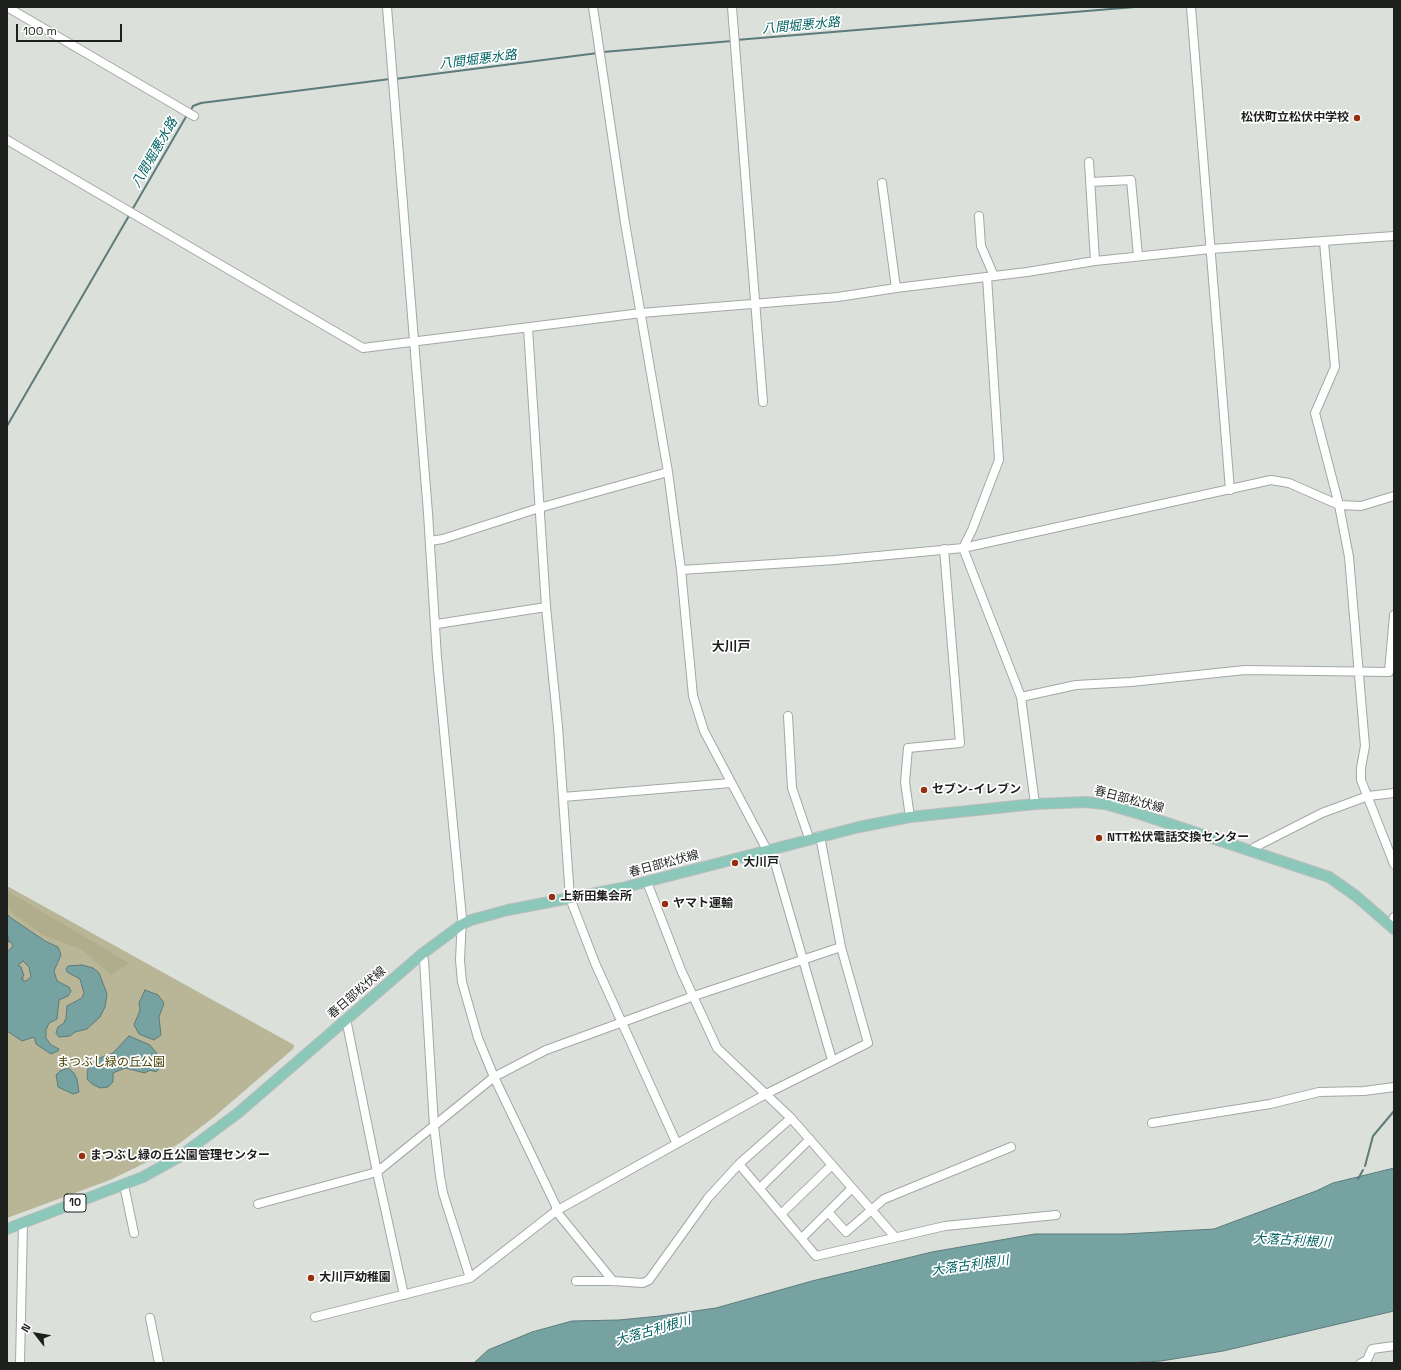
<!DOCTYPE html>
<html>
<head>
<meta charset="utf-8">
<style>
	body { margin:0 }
	#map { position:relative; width:1401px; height:1370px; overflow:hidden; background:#dbe0db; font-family:"Space Grotesk",sans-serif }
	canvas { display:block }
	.frame { position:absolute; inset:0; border:8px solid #1e201e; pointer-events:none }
	.north { position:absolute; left:16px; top:1314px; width:40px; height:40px; -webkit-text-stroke:3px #fff; paint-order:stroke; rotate:301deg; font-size:11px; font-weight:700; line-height:16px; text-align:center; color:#1e201e }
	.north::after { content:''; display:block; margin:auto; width:14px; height:18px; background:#1e201e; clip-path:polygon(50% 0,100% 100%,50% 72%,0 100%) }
	.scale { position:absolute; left:16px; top:24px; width:106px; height:18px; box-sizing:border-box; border:2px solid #1e201e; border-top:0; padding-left:5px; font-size:12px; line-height:14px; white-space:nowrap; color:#1e201e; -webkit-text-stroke:3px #fff; paint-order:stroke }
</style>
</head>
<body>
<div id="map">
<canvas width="1401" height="1370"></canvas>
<div class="frame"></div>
<div class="north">N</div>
<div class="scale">100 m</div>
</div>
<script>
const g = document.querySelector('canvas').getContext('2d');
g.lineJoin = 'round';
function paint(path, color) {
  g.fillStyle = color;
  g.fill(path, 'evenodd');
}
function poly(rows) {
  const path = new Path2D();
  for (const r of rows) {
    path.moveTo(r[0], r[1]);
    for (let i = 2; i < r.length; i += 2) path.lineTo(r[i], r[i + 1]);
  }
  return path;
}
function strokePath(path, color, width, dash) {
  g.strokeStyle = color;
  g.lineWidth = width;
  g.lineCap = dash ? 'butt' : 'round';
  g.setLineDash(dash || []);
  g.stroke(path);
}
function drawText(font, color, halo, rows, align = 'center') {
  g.font = font + ' "Space Grotesk","Noto Sans JP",sans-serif';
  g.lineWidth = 3.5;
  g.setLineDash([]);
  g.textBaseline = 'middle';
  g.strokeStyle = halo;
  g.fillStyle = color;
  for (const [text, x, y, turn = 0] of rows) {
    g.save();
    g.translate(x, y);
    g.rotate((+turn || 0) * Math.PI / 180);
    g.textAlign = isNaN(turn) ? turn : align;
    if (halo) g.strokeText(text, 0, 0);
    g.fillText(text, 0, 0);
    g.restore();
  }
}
paint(poly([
	[7,886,294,1045,293,1049,214,1117,180,1143,147,1162,110,1180,7,1218]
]), '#b8b696');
paint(poly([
	[7,891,129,963,111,975,81,949,43,935,14,914,7,906]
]), '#afad8b');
const water = poly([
	[7,914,11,918,45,941,58,947,61,955,54,971,57,981,69,987,71,991,68,996,59,1000,57,1019,49,1023,46,1030,46,1038,51,1045,59,1049,58,1051,51,1054,36,1044,34,1037,22,1041,7,1031,7,952,13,946,11,942,8,942,9,939,7,935,7,914],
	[23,961,29,967,31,977,26,981,23,981,23,978,21,978,24,976,21,967,18,965,23,961],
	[82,965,93,968,99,973,107,994,105,1007,100,1017,87,1029,75,1032,70,1036,59,1037,56,1033,58,1027,64,1023,66,1018,67,1006,82,998,84,993,80,979,67,972,66,969,68,966,82,965],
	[145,990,158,995,164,1003,159,1017,161,1035,154,1040,139,1034,134,1025,140,1010,139,1003,145,990],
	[129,1036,150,1045,158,1055,159,1069,156,1072,150,1070,145,1073,125,1068,113,1073,113,1082,108,1087,100,1088,92,1084,87,1079,88,1068,100,1058,113,1053,129,1036],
	[68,1068,74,1073,77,1079,79,1092,73,1094,58,1087,57,1080,56,1075,60,1071,68,1068],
	[1394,1168,1394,1311,1223,1351,1161,1361,1128,1363,474,1363,488,1350,532,1332,572,1321,619,1320,660,1316,716,1308,812,1281,932,1252,1035,1234,1124,1234,1214,1229,1316,1191,1333,1183,1394,1168]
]);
paint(water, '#77a2a2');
strokePath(water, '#5c7b7a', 1);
strokePath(poly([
	[736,40,1135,7],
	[603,52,732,41],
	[395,79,598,53],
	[190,112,193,106,201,103,390,79],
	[132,210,187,115],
	[7,426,130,214],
	[1365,1166,1373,1136,1394,1111],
	[1358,1179,1363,1170]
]), '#5c7b7a', 2);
const minor = poly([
	[7,7,194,116],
	[387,7,428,513,437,658,462,918,460,960,462,982,478,1038,494,1077,556,1206,556,1211,613,1281],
	[593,7,625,223,668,472,681,570,693,696,704,731,767,850],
	[732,7,763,402],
	[1191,7,1230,490],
	[7,140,363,348,641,313,838,297,896,288,1027,272,1095,261,1211,249,1394,236],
	[1089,162,1095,261],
	[1091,182,1131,180,1138,256],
	[882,183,896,288],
	[979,216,981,246,994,276],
	[1324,242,1335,367,1315,413,1339,505,1349,557,1365,746,1361,768,1361,780,1394,864],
	[987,277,999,460,972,530,963,548,1021,697,1035,804],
	[528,328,546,607,558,727,570,898,595,963,676,1142],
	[430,541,443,539,539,508,668,472],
	[681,570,835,560,963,548,1271,480,1289,483,1339,505,1361,506,1394,496],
	[437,624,546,607],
	[1021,697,1076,685,1131,682,1245,670,1389,672,1394,615],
	[788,716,792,788,809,838],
	[563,797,731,783],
	[910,817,905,782,908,748,960,743,944,549],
	[1255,847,1322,813,1368,796,1394,793],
	[771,849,832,1060],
	[647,882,681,970,717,1048,791,1118,895,1237],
	[1391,926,1394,917],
	[422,954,424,960,434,1126,440,1176,443,1193,470,1278],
	[346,1019,377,1172,404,1295],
	[1152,1123,1270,1104,1319,1092,1364,1091,1394,1087],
	[739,1164,816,1256,945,1226,1056,1215],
	[124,1185,134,1233],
	[760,1188,810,1139],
	[258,1204,377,1172,494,1077,546,1050,694,996,841,947],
	[828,1212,846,1232,884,1199,1011,1147],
	[781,1214,832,1165],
	[802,1238,852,1188],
	[576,1281,613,1281,643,1283,649,1280,708,1198,739,1164,791,1118],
	[315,1317,470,1278,556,1211,766,1094,868,1043,841,947,820,836],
	[150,1318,159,1363],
	[20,1363,23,1223],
	[1361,1363,1367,1360,1372,1349,1394,1346]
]);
const major = poly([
	[7,1229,143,1177,179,1157,238,1113,422,954,461,925,471,920,508,910,622,888,859,827,910,817,1035,804,1085,802,1105,804,1140,814,1329,877,1356,896,1394,929]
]);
strokePath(minor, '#a2a8a3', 10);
strokePath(major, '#bcbcbc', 12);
strokePath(minor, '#fff', 8);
strokePath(major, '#8cc8b9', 10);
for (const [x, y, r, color] of [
	[1357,118,4,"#962f12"],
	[924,790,4,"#962f12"],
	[1099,838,4,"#962f12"],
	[735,863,4,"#962f12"],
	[552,897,4,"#962f12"],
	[665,904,4,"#962f12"],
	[82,1156,4,"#962f12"],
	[311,1278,4,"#962f12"]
]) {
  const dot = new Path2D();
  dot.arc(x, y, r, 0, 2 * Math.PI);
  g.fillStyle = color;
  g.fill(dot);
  strokePath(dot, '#fff', 1.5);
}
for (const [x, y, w] of [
	[75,1203,22]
]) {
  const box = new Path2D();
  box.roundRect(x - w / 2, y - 9, w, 18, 3);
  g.fillStyle = '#fff';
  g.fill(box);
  strokePath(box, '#1e201e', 1);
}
drawText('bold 11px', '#1e201e', null, [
	["10",75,1203]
]);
drawText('bold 12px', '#1e201e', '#fff', [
	["松伏町立松伏中学校",1349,118,"right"],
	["セブン-イレブン",932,790],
	["NTT松伏電話交換センター",1107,838],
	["大川戸",743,863],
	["上新田集会所",560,897],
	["ヤマト運輸",673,904],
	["まつぶし緑の丘公園管理センター",90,1156],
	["大川戸幼稚園",319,1278]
], 'left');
drawText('12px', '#1e201e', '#fff', [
	["春日部松伏線",1129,800,15],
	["春日部松伏線",664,864,-15],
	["春日部松伏線",357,993,-41]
]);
drawText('12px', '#443f00', '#fff', [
	["まつぶし緑の丘公園",111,1063]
]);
drawText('italic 13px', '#056465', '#fff', [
	["八間堀悪水路",801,26,-5],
	["八間堀悪水路",478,60,-7],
	["八間堀悪水路",155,153,-60],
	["大落古利根川",1292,1241,3],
	["大落古利根川",970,1266,-8],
	["大落古利根川",653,1331,-16]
]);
drawText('bold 13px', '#1e201e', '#fff', [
	["大川戸",731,647]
]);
</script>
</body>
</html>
